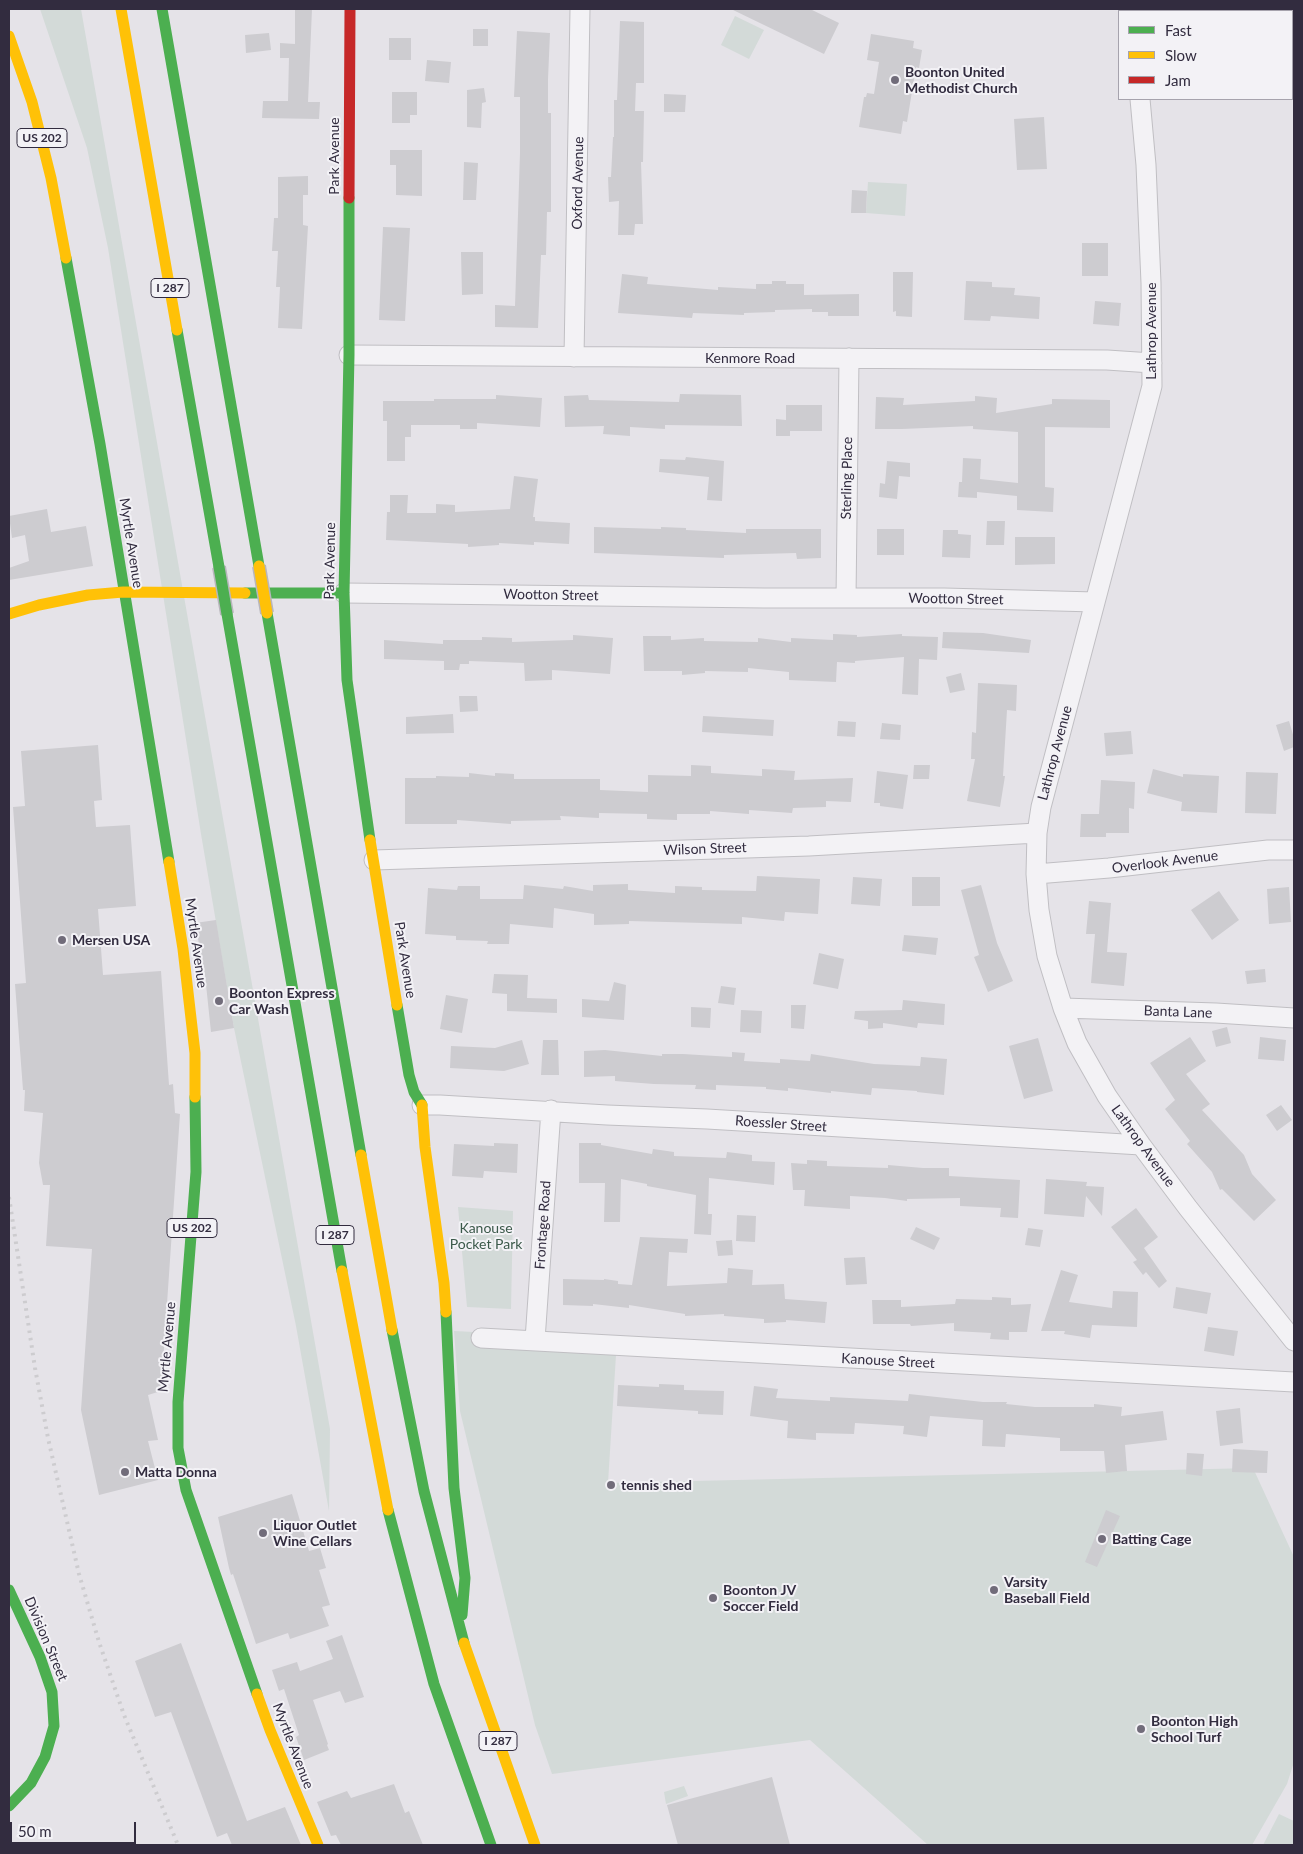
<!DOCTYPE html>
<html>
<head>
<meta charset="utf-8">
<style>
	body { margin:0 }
	#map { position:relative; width:1303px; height:1854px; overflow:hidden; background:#e5e3e8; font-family:Lato,sans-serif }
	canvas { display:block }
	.frame { position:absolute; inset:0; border:10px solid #322c3f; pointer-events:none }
	.legend { position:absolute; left:1118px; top:10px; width:175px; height:90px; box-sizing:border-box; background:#f3f2f6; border:1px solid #a6a3ad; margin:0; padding:6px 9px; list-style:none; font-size:15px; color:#322c3f }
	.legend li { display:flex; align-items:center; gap:10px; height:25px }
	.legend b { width:25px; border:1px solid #a6a3ad }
	.scale { position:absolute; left:10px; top:1822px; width:126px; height:22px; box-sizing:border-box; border:2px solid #322c3f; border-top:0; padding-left:6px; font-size:15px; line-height:18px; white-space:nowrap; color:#322c3f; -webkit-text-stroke:4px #f3f2f6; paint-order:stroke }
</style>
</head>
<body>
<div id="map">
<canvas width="1303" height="1854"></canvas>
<div class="frame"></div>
<ul class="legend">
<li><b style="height:6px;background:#4caf50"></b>Fast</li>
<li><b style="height:6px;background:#ffc107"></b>Slow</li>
<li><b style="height:6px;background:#c62828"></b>Jam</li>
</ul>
<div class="scale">50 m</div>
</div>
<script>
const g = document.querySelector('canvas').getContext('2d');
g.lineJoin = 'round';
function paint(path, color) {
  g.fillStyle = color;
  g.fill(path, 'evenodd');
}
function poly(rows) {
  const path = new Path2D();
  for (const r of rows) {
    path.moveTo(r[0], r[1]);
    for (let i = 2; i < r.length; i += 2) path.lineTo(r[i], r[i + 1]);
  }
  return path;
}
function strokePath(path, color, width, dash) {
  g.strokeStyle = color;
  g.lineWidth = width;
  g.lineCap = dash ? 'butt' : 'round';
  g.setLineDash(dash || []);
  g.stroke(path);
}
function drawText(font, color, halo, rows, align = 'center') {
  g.font = font + ' Lato,sans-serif';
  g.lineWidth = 4;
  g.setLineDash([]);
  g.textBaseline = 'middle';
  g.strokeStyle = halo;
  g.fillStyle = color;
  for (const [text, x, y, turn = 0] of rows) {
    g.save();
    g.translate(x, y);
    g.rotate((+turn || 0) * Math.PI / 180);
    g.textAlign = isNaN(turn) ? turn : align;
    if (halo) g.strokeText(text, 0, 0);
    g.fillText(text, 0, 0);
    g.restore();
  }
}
paint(poly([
	[40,9,81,9,330,1429,329,1511,296,1326,234,1028,201,834,108,248,87,148],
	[735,16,764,30,749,59,721,45],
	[868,182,907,184,905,216,866,213],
	[458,1207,513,1211,511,1309,467,1307],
	[454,1331,617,1339,608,1483,1253,1468,1294,1557,1294,1762,1287,1784,1252,1845,928,1845,810,1740,552,1774,535,1725,460,1411],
	[684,1786,688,1796,666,1804,664,1792],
	[1279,1814,1294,1821,1294,1845,1263,1845]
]), '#d3dad8');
paint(poly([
	[295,9,312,9,308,102,320,102,319,119,262,118,263,101,288,101,289,58,280,58,280,43,295,44],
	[731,9,810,9,839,23,824,54],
	[620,21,644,22,644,83,636,83,635,111,644,111,643,162,641,162,643,224,635,224,634,235,618,235,619,201,609,202,608,177,611,177,613,137,614,137,614,100,617,100],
	[473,29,488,29,488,46,473,46],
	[517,31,550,33,548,79,548,113,551,113,551,212,547,212,546,255,541,255,538,328,495,327,495,305,515,306,520,153,520,97,514,97],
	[269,33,271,50,246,53,245,35],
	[871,34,914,41,913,48,922,50,919,68,916,67,907,122,903,121,901,134,859,127,864,97,866,97,867,93,874,94,879,62,867,60],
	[389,38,411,38,411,60,389,60],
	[427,60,451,62,449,83,425,81],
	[484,88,486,102,482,103,481,128,467,127,467,90],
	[392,92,417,92,417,115,410,115,410,123,392,123],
	[664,94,686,95,685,112,664,112],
	[1044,117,1047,169,1017,170,1014,119],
	[390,150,422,150,422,196,396,195,396,165,390,165],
	[464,162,478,163,476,200,463,200],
	[308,176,308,195,303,195,303,225,308,226,302,329,278,328,280,287,276,287,278,251,272,251,274,218,278,218,278,177],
	[852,190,867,191,866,213,851,213],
	[383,227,410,228,405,321,379,320],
	[1082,243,1108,243,1108,276,1082,276],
	[461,252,483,252,483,294,462,295],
	[893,272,913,272,912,317,896,316,896,311,893,312],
	[622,274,648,277,647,284,718,290,718,287,756,289,756,284,772,284,772,281,786,281,786,284,804,284,804,295,859,294,859,316,828,316,828,312,812,312,812,309,775,310,775,312,744,313,744,315,693,313,692,318,618,313],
	[966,281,992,282,992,287,1015,288,1014,295,1040,297,1039,319,991,316,990,321,964,320],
	[1095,301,1121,303,1119,326,1093,324],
	[680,394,741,395,742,426,665,425,665,429,630,427,630,436,603,434,604,426,565,427,564,396,588,395,589,400,679,402],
	[496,395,542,398,540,427,477,423,477,429,460,429,460,425,411,425,411,437,405,437,405,461,387,461,387,421,383,421,383,401,434,401,434,399,496,399],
	[975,396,997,398,996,413,1052,404,1052,399,1110,400,1110,428,1045,427,1045,487,1054,488,1053,512,1017,510,1017,496,977,492,977,498,958,497,959,482,962,482,963,458,981,459,980,479,1018,483,1018,432,973,429,973,426,902,429,875,429,876,397,904,398,903,405,975,401],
	[786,405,822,405,822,431,790,431,790,436,776,436,776,419,786,420],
	[686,457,724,461,722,501,707,500,709,477,659,472,660,459,685,460],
	[887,461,910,463,910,477,899,476,897,499,879,497,880,483,885,484],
	[514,476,538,479,533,517,535,517,535,521,570,523,569,544,534,542,534,545,499,543,499,545,468,547,468,544,386,540,387,512,390,512,390,495,408,495,407,513,436,513,436,504,455,505,455,512,510,509],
	[47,509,51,532,86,526,93,566,9,580,9,568,29,561,25,535,12,538,9,516],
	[987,521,1005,521,1004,545,986,545],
	[594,527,661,529,661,527,686,528,686,530,746,533,746,529,821,529,821,558,797,559,796,553,724,555,724,558,594,553],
	[877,529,904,529,904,555,877,555],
	[943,530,958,530,958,534,971,535,970,558,942,557],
	[1015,537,1055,537,1055,564,1015,565],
	[943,632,983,633,1031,640,1029,653,942,648],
	[833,634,857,635,857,637,902,634,902,636,938,637,937,660,919,659,918,695,902,694,904,657,855,661,855,663,837,662,836,682,789,680,789,672,748,668,748,672,705,671,705,673,682,675,682,671,644,671,643,636,671,636,671,640,704,638,704,641,758,642,758,638,791,642,791,638,833,640],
	[573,635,613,638,610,674,552,670,552,680,525,681,524,663,469,661,469,664,460,664,459,670,444,670,444,661,384,659,384,640,443,644,443,640,482,640,482,637,512,638,512,642,573,640],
	[961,673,965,690,950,693,946,677],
	[978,683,1017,685,1016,711,1007,710,1003,776,1005,776,1000,807,967,801,975,759,971,759,972,732,976,733],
	[459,696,477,696,478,711,460,712],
	[453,714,454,733,406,734,406,717],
	[703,716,774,720,773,736,702,732],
	[838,721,856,722,855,737,837,736],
	[1289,721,1294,738,1294,747,1284,751,1276,725],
	[882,723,901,725,900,740,880,739],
	[1131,731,1133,754,1106,756,1104,733],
	[98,745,102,800,94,801,96,827,130,825,136,906,98,909,103,975,161,971,169,1085,173,1084,175,1113,180,1114,161,1391,148,1395,158,1440,148,1441,158,1480,99,1495,81,1410,92,1249,46,1246,50,1185,43,1185,39,1163,43,1113,24,1111,25,1090,23,1090,15,984,26,983,13,807,25,806,21,751],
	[691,765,711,766,711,773,762,776,762,769,795,771,794,780,853,778,851,802,826,801,826,807,793,808,792,813,749,810,749,814,710,811,710,814,677,814,677,820,647,819,647,814,599,813,599,818,560,816,561,820,511,821,511,824,457,820,457,824,405,824,405,778,436,778,436,776,469,777,469,773,495,776,495,773,514,774,514,779,600,779,600,790,648,792,648,775,691,776],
	[914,765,930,765,929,779,913,779],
	[1153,769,1183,777,1183,774,1219,776,1217,813,1181,811,1182,802,1147,793],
	[877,771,908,775,903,809,880,806,880,803,874,803],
	[1246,772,1278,773,1276,814,1245,813],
	[1101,780,1135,782,1134,809,1129,808,1129,833,1106,833,1106,837,1080,837,1081,814,1099,814],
	[757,876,820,879,818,914,785,912,784,921,742,917,742,924,629,921,629,924,594,925,594,914,554,908,553,928,510,924,509,944,487,944,488,941,456,940,456,936,425,934,428,888,457,890,458,886,480,886,480,899,523,899,524,885,563,889,564,886,593,891,593,885,628,884,628,890,675,893,675,886,702,887,702,890,756,891],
	[853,877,882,879,880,906,851,904],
	[912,877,940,877,940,906,912,906],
	[981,885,997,943,1013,981,988,992,974,957,979,955,961,890],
	[1289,887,1291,922,1269,924,1267,889],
	[1219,891,1239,920,1212,940,1191,910],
	[1089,901,1111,903,1107,952,1127,953,1124,986,1091,983,1095,934,1086,934],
	[216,920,234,1028,211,1032,205,975,195,923],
	[904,935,938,938,936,955,902,951],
	[819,953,844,959,838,989,813,984],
	[1265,969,1266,982,1247,984,1245,971],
	[494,974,528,975,527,998,557,999,557,1013,507,1011,507,994,492,993],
	[614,982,626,985,624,1020,582,1017,582,999,609,1001],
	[721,986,736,988,734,1005,718,1003],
	[446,995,468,999,462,1033,440,1029],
	[903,1000,945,1004,944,1025,918,1023,917,1028,883,1023,883,1028,868,1029,868,1021,854,1019,855,1011,902,1010],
	[791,1005,806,1005,804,1029,791,1028],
	[691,1007,711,1008,710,1028,691,1027],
	[741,1010,762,1011,761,1033,740,1032],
	[1227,1027,1231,1043,1216,1047,1212,1031],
	[1190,1037,1206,1061,1186,1074,1210,1104,1202,1110,1244,1155,1252,1174,1276,1200,1254,1221,1222,1189,1220,1190,1212,1172,1187,1144,1190,1141,1165,1109,1175,1100,1150,1063],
	[1260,1037,1286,1040,1284,1061,1258,1059],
	[1038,1038,1053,1091,1024,1099,1009,1046],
	[522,1040,529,1064,504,1071,450,1068,451,1046,495,1048],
	[543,1040,558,1040,559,1075,541,1075],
	[605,1050,662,1056,662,1054,683,1054,732,1057,732,1052,745,1053,744,1061,780,1063,780,1059,810,1061,811,1054,874,1064,920,1066,921,1057,947,1059,944,1095,917,1092,917,1091,872,1088,871,1095,831,1091,831,1093,788,1088,788,1091,766,1089,766,1087,716,1085,716,1090,695,1089,696,1085,654,1084,615,1081,615,1076,584,1077,584,1051],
	[1281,1105,1292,1120,1277,1131,1266,1115],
	[494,1143,518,1144,517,1173,484,1171,483,1178,452,1176,454,1144,494,1146],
	[579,1143,601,1143,601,1145,652,1154,653,1149,674,1152,674,1156,726,1158,727,1152,752,1155,752,1161,775,1162,774,1185,709,1178,708,1214,712,1214,711,1235,694,1234,696,1195,647,1186,647,1184,621,1179,620,1222,604,1222,605,1183,579,1183],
	[807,1160,827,1161,827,1166,888,1168,888,1165,923,1168,949,1168,949,1176,1020,1180,1018,1218,1000,1217,1001,1208,960,1206,960,1198,907,1199,907,1201,885,1198,850,1196,850,1209,804,1206,805,1190,793,1190,791,1163,807,1164],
	[1046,1179,1087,1182,1086,1186,1104,1187,1102,1216,1086,1196,1084,1217,1044,1214],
	[1136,1208,1158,1237,1144,1248,1167,1281,1159,1288,1146,1272,1143,1275,1133,1262,1137,1260,1111,1227],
	[737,1215,756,1216,755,1242,736,1241],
	[916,1227,940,1238,934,1250,910,1239],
	[1028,1228,1043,1230,1040,1247,1025,1245],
	[640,1237,688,1239,687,1253,669,1252,667,1286,727,1283,728,1268,753,1270,752,1285,784,1284,785,1299,827,1302,825,1323,786,1320,786,1322,764,1323,764,1319,724,1316,724,1314,685,1316,685,1314,629,1305,629,1308,593,1304,593,1306,563,1305,563,1279,604,1280,604,1279,618,1281,618,1284,632,1285],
	[732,1240,733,1255,718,1256,716,1241],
	[865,1257,867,1284,846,1285,844,1258],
	[1061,1270,1078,1275,1069,1302,1112,1308,1113,1291,1138,1292,1137,1327,1092,1325,1090,1338,1064,1334,1065,1331,1041,1331],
	[1176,1287,1211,1293,1207,1314,1173,1308],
	[992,1297,1011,1298,1011,1305,1031,1304,1027,1332,1009,1332,1009,1340,990,1339,991,1333,954,1331,954,1323,911,1326,910,1324,873,1324,872,1300,901,1300,901,1307,955,1304,956,1299,992,1300],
	[1208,1327,1238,1331,1234,1356,1204,1351],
	[659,1384,684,1385,684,1390,724,1391,723,1415,698,1414,698,1411,617,1406,618,1385,659,1387],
	[754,1386,778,1389,776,1398,830,1401,830,1397,908,1401,909,1394,983,1402,1007,1402,1006,1404,1035,1407,1094,1407,1094,1404,1122,1407,1121,1416,1163,1411,1167,1440,1125,1445,1127,1471,1106,1473,1104,1451,1060,1451,1060,1438,1006,1434,1005,1447,982,1446,983,1420,930,1416,927,1437,903,1434,904,1426,855,1423,854,1434,816,1433,816,1440,787,1438,788,1421,750,1416],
	[1240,1408,1243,1443,1220,1446,1216,1411],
	[1233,1449,1268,1451,1267,1473,1232,1472],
	[1187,1453,1204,1454,1202,1476,1186,1474],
	[292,1494,309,1551,320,1548,326,1568,319,1570,330,1605,322,1607,329,1626,290,1639,288,1633,256,1644,233,1574,231,1575,229,1568,218,1517],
	[1106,1510,1120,1516,1097,1567,1085,1562],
	[342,1635,364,1697,345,1703,340,1691,313,1700,328,1744,327,1745,329,1750,304,1760,296,1737,299,1735,284,1689,279,1691,272,1670,297,1662,300,1671,333,1659,326,1641],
	[181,1643,247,1821,285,1807,301,1845,232,1845,227,1833,217,1837,171,1712,155,1717,135,1661],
	[772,1777,790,1845,678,1845,667,1805],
	[394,1784,405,1813,409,1811,423,1845,341,1845,336,1835,331,1836,317,1802,347,1791,351,1798]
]), '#cdccd0');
const street = poly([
	[1132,9,1132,11],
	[1140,99,1146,165,1151,283,1152,386,1041,807,1037,833,1036,874,1039,910,1047,956,1063,1008,1077,1043,1107,1096,1141,1145,1188,1208,1294,1341],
	[349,355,1107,360,1152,363],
	[574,357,580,9],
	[344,593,764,598,944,598,1095,602],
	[846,598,849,358],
	[374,860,809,846,1037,833],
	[1036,874,1109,868,1268,850,1294,850],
	[1063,1008,1216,1013,1294,1018],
	[422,1105,440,1105,607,1115,707,1119,1141,1145],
	[481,1338,1294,1382],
	[535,1340,551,1110]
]);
strokePath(street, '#c0bfc3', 21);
strokePath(street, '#f3f2f5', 19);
strokePath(poly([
	[162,9,259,566],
	[349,198,349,355,344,593,347,680,370,840],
	[66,258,100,444,169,862],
	[177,330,219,567],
	[245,593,344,593],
	[267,613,361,1155],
	[227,614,342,1271],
	[397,1005,409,1075,414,1092,422,1105],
	[195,1097,196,1172,178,1402,178,1448,186,1490,257,1694],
	[446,1312,454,1488,465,1578,462,1615],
	[392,1330,424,1491,464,1643],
	[388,1510,434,1684,491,1845],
	[9,1590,40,1657,52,1692,54,1726,45,1757,31,1783,9,1806]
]), '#4caf50', 11);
strokePath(poly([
	[121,9,177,330],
	[9,36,32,102,51,178,66,258],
	[9,614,39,605,88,595,123,592,245,593],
	[370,840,397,1005],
	[169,862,183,949,195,1053,195,1097],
	[422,1105,425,1147,444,1283,446,1312],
	[361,1155,392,1330],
	[342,1271,388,1510],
	[464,1643,535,1845],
	[257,1694,270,1730,318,1845]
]), '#ffc107', 11);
strokePath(poly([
	[349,198,350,9]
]), '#c62828', 11);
strokePath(poly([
	[9,1197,35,1368,48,1438,79,1574,99,1642,124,1715,178,1845]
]), '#cdcccf', 4, [2.5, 5]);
const fastBridge = poly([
	[219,567,227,614]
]);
const slowBridge = poly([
	[259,566,267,613]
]);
strokePath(fastBridge, '#b8b6bc', 14, []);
strokePath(slowBridge, '#b8b6bc', 14, []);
strokePath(fastBridge, '#4caf50', 11);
strokePath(slowBridge, '#ffc107', 11);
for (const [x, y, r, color] of [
	[895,80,5,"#716c7a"],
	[62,940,5,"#716c7a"],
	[219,1001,5,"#716c7a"],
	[125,1472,5,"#716c7a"],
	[611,1485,5,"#716c7a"],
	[263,1533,5,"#716c7a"],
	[1102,1539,5,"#716c7a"],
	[994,1590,5,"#716c7a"],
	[713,1598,5,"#716c7a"],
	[1141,1729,5,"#716c7a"]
]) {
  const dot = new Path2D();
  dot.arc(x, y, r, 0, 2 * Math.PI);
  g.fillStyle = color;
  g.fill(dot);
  strokePath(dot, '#f3f2f6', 2);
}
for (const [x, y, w] of [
	[42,138,50],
	[170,288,38],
	[192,1228,50],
	[335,1235,38],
	[498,1741,38]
]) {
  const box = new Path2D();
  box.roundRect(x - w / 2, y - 9.5, w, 19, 4);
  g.fillStyle = '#f3f2f6';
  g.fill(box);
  strokePath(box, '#322c3f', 1);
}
drawText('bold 12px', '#322c3f', null, [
	["US 202",42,138],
	["I 287",170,288],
	["US 202",192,1228],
	["I 287",335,1235],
	["I 287",498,1741]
]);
drawText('bold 14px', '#322c3f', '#f3f2f6', [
	["Boonton United",905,72],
	["Methodist Church",905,88],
	["Mersen USA",72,940],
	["Boonton Express",229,993],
	["Car Wash",229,1009],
	["Matta Donna",135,1472],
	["tennis shed",621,1485],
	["Liquor Outlet",273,1525],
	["Wine Cellars",273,1541],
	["Batting Cage",1112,1539],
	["Varsity",1004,1582],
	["Baseball Field",1004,1598],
	["Boonton JV",723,1590],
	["Soccer Field",723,1606],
	["Boonton High",1151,1721],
	["School Turf",1151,1737]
], 'left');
drawText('14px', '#322c3f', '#f3f2f6', [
	["Park Avenue",334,156,-90],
	["Oxford Avenue",578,183,-89],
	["Lathrop Avenue",1151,331,-90],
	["Kenmore Road",750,358],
	["Sterling Place",847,478,-89],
	["Myrtle Avenue",131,543,81],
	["Park Avenue",330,561,-89],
	["Wootton Street",551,595,1],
	["Wootton Street",956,599,1],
	["Lathrop Avenue",1055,753,-75],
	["Wilson Street",705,849,-2],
	["Overlook Avenue",1165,862,-7],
	["Myrtle Avenue",196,943,82],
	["Park Avenue",405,960,81],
	["Banta Lane",1178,1012,2],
	["Roessler Street",781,1124,4],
	["Lathrop Avenue",1143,1146,54],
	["Frontage Road",543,1225,-86],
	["Myrtle Avenue",167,1347,-85],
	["Kanouse Street",888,1361,3],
	["Division Street",46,1639,67],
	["Myrtle Avenue",293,1746,69]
]);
drawText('14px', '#3b594a', '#f3f2f6', [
	["Kanouse",486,1228],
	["Pocket Park",486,1244]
]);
</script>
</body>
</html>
